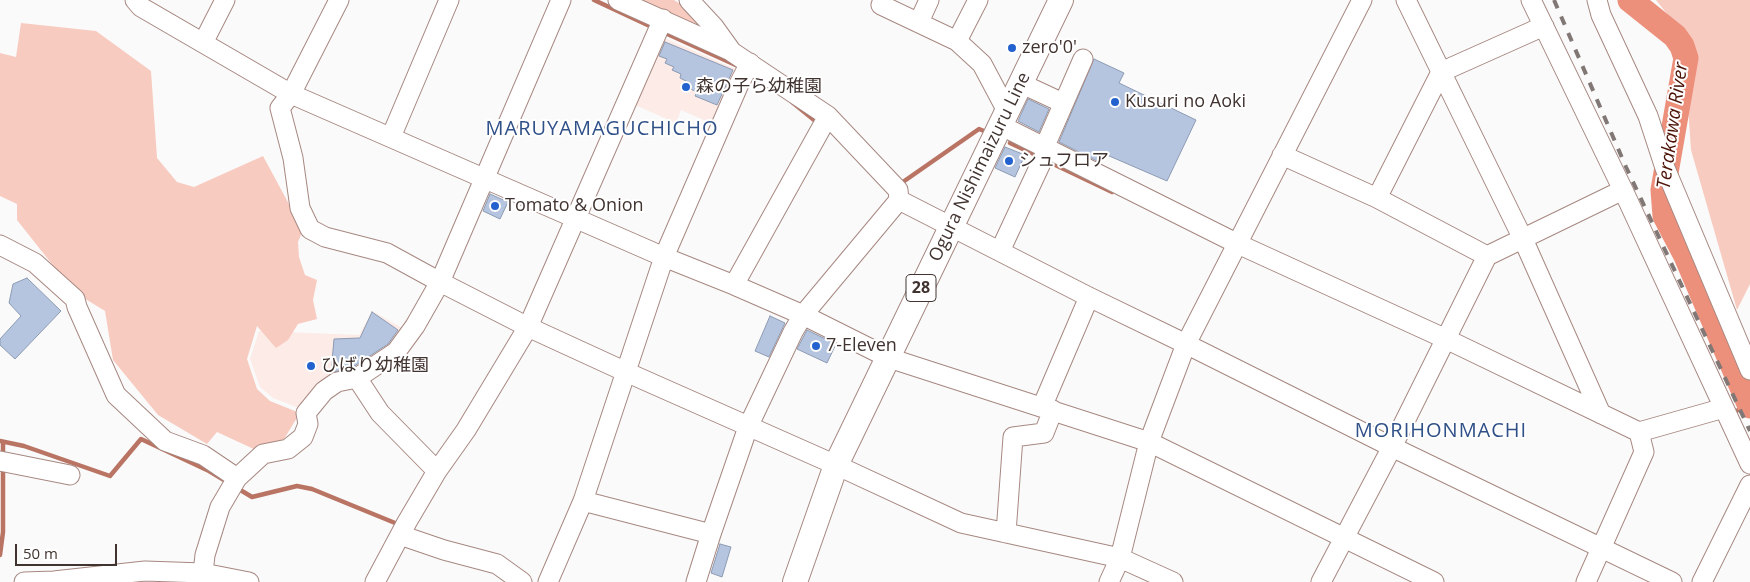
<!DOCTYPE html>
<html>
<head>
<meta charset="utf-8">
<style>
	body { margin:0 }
	#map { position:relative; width:1750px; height:582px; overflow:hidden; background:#fafafa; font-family:"Open Sans",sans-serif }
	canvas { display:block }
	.scale { position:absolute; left:15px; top:544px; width:102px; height:22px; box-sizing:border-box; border:2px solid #413430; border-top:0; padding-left:6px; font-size:15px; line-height:18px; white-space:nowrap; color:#413430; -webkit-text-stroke:4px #fff; paint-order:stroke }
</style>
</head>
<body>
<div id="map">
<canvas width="1750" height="582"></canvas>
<div class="scale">50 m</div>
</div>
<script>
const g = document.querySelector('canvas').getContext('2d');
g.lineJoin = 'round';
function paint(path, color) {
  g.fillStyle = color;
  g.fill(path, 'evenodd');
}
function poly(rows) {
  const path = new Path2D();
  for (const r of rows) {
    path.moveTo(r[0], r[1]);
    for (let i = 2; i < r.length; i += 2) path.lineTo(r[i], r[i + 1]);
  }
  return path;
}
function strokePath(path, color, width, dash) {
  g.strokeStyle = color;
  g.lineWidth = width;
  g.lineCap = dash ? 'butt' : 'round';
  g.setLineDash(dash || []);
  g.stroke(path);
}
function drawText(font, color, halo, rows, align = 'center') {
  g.font = font + ' "Open Sans","Noto Sans JP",sans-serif';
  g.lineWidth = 4;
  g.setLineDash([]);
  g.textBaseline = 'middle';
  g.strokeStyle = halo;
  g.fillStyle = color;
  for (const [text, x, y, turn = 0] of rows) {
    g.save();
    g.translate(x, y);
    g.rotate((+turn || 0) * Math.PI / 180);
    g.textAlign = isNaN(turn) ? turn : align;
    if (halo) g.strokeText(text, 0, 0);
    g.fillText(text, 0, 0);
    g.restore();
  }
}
paint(poly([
	[662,37,738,70,715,125,681,110,676,123,633,104],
	[372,311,404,329,385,357,304,410,273,398,260,387,250,359,259,331,359,335]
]), '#fcebe6');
paint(poly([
	[629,0,674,0,688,9,709,36],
	[1656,0,1750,0,1750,284,1737,310,1691,150,1683,34],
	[21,23,96,31,151,71,157,158,177,182,194,187,263,156,303,230,298,242,299,257,305,275,317,280,313,300,317,319,298,324,288,340,276,348,257,326,247,359,257,389,270,401,300,413,284,439,258,451,217,432,207,444,158,415,113,360,105,311,74,292,17,220,17,204,0,196,0,53,16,57]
]), '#f8cbc0');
strokePath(poly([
	[594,0,654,28],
	[663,32,740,67],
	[792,102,819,124],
	[1010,143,1038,156],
	[1047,161,1112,192],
	[900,184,979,129,989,133],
	[1730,413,1750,406],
	[0,441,24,446,110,476,141,439,209,471,224,480],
	[3,442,3,456],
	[237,488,252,497,297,486,312,489,400,525],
	[0,555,3,532,3,467]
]), '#b97464', 4.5);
strokePath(poly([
	[1630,0,1675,36,1682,46,1686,58,1663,190,1665,216,1686,256,1750,406]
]), '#ec907b', 25);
const building = poly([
	[665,42,733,70,717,105,695,96,697,92,686,87,688,82,680,78,681,74,672,70,674,67,665,63,667,59,659,56,665,42],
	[1094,59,1124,73,1119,83,1196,120,1167,181,1100,152,1097,161,1059,142,1094,59],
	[1028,99,1049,109,1039,132,1018,121,1028,99],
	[1005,147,1025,155,1015,177,995,168,1005,147],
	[490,194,508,202,500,219,483,211,490,194],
	[27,278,61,311,15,359,0,345,0,339,21,316,9,303,13,284,27,278],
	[372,312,398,330,388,344,353,367,331,373,334,339,360,338,372,312],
	[770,316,785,323,769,357,755,351,770,316],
	[807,330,836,344,827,363,797,349,807,330],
	[720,544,731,547,722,577,711,573,720,544]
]);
paint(building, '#b6c5df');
strokePath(building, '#8c9bb3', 1);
const minor = poly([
	[135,0,141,7,291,94,664,257,734,285,803,315,889,358,1149,442,1434,582],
	[339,0,291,94,280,108,293,158,300,208,310,229,325,237,387,253,440,282,528,327,626,372,836,465,961,523,1120,558,1173,582],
	[618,0,731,51],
	[689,0,714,27,732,52,828,116,898,190,899,200,1089,297,1186,344,1392,447,1672,582],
	[1406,0,1523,239,1601,414],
	[1531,0,1623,190,1750,464],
	[1597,0,1601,15,1648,116,1665,168,1750,370],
	[881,5,957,41,982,64,1007,111],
	[919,22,929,0],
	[957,41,978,0],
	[203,43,225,0],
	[1020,83,1063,103],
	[1000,125,1238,244,1446,339,1639,432,1724,408],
	[391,137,449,0],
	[1045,146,1083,59],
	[1282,155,1377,198,1487,256],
	[1377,198,1441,72,1544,26],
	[0,245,35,263,75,299,77,307,116,395,165,441,203,455,237,478],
	[1000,251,1048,148],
	[734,285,828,116],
	[357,378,380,413,437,471],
	[1042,407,1089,297],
	[0,461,70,475],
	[583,501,711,534],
	[1006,533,1013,437,1044,433,1053,410],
	[400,535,444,550,497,564,522,582],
	[203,573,205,555,220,507,237,478,263,454,288,449,303,437,308,424,306,413,324,391,337,382,357,378,396,352,415,326,440,282,561,0],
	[24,582,54,581,145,571,203,573,249,582],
	[375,582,407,522,437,471,466,430,528,327,663,19],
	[548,582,583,501,664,257,739,84,750,63],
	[696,582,711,534,748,427,793,332,803,315,899,200],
	[1109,582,1120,558,1149,442,1186,344,1362,0],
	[1321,582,1392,447,1487,256,1623,190],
	[1586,582,1644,452,1639,432],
	[1702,582,1750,485]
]);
const major = poly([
	[795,582,836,465,1061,0]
]);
strokePath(minor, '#a78881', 21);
strokePath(major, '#a78881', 26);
strokePath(minor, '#fff', 19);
strokePath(major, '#fff', 24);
strokePath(poly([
	[1554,0,1626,167,1750,431]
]), '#817876', 4, [9, 9]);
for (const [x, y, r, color] of [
	[1012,48,5,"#2362ce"],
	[686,87,5,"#2362ce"],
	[1115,102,5,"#2362ce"],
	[1009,161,5,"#2362ce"],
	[495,206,5,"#2362ce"],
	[816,346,5,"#2362ce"],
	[311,366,5,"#2362ce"]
]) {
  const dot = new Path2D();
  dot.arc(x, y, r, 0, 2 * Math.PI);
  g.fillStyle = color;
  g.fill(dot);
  strokePath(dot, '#fff', 2);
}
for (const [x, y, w] of [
	[921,288,30]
]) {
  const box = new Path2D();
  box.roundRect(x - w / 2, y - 13.5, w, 27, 4);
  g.fillStyle = '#fff';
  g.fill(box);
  strokePath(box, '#413430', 1);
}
drawText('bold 16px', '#413430', null, [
	["28",921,288]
]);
drawText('18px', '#413430', '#fff', [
	["zero'0'",1022,48],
	["森の子ら幼稚園",696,87],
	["Kusuri no Aoki",1125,102],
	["シュフロア",1019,161],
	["Tomato & Onion",505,206],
	["7-Eleven",826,346],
	["ひばり幼稚園",321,366]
], 'left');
drawText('18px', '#413430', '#fff', [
	["Ogura Nishimaizuru Line",980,167,-64]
]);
drawText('italic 19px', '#4c1307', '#fff', [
	["Terakawa River",1673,126,-82]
]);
g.letterSpacing = '1px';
drawText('20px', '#305188', '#fff', [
	["MARUYAMAGUCHICHO",602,129],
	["MORIHONMACHI",1441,431]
]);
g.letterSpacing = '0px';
</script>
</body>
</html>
